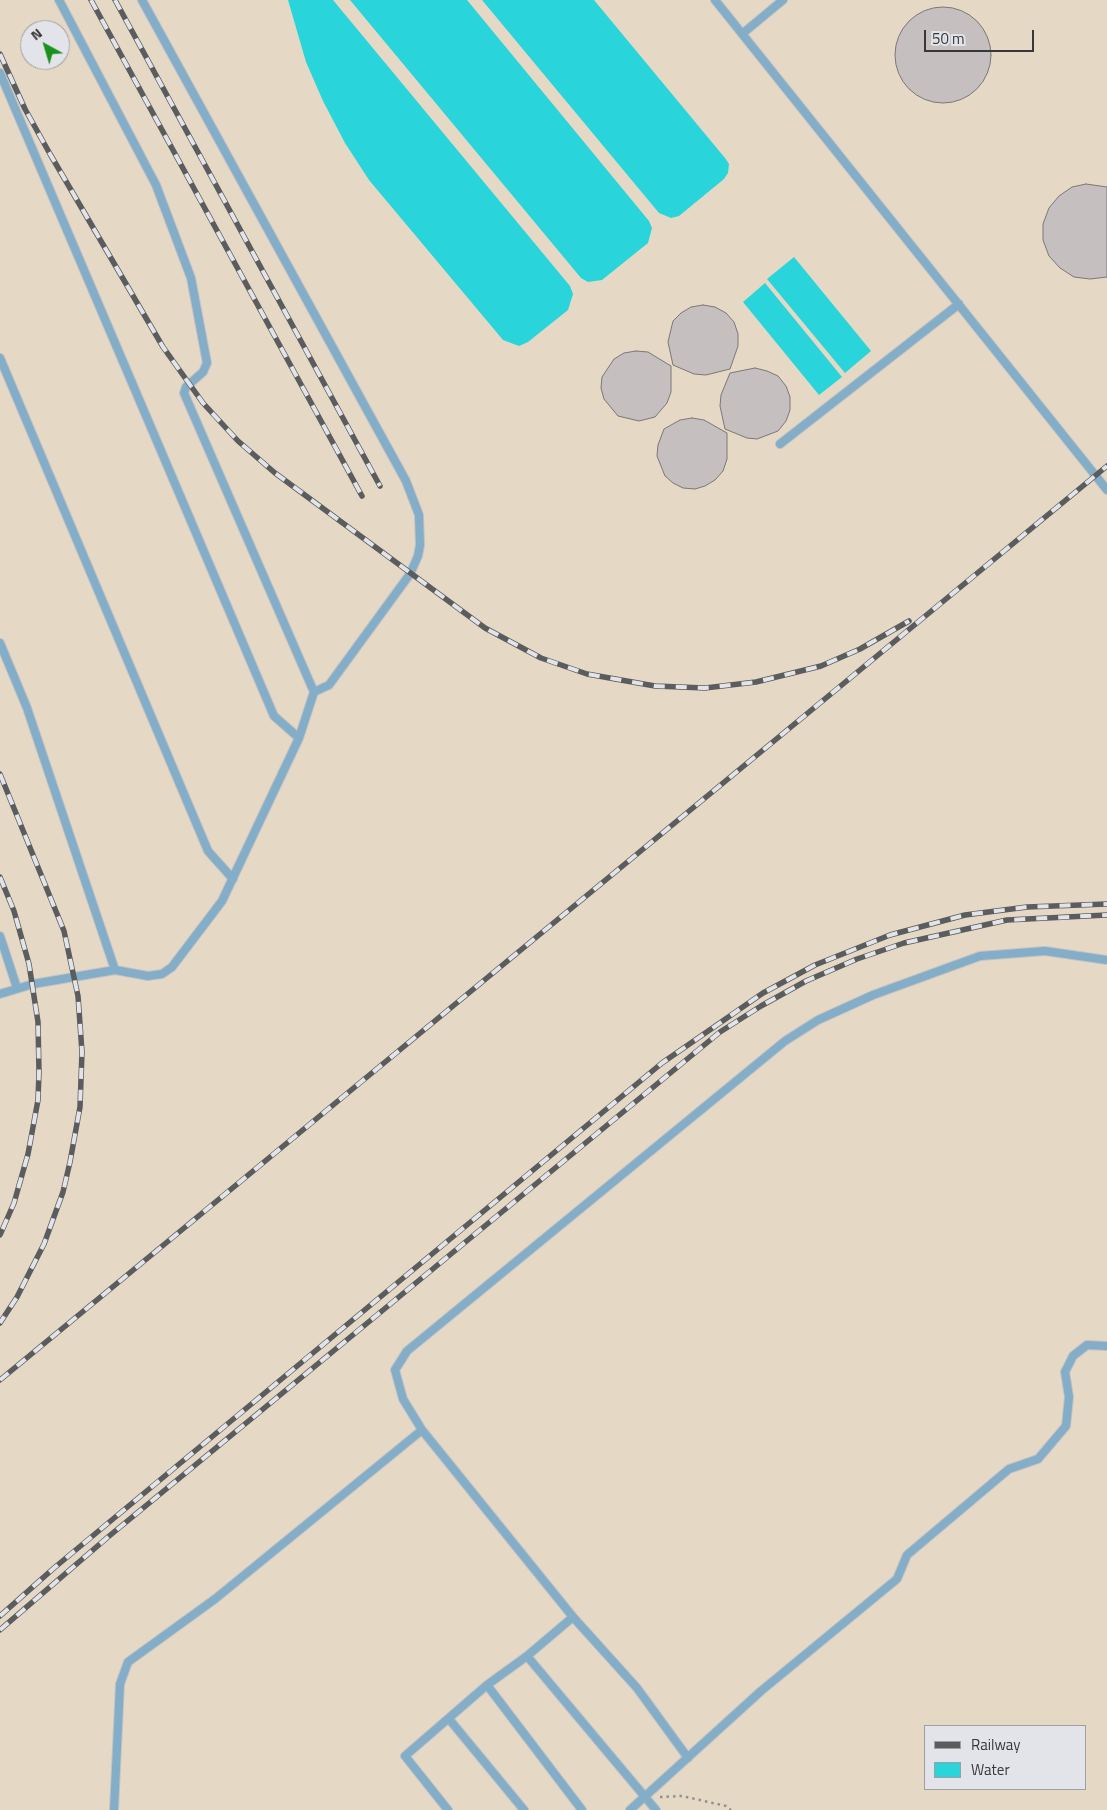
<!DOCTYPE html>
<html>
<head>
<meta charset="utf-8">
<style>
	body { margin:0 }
	#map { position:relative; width:1107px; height:1810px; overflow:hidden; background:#e3e4e9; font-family:"Titillium Web",sans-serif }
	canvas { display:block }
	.legend { position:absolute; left:924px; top:1725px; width:162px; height:65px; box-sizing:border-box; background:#e3e4e9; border:1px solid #9f9fa3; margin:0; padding:6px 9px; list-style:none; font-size:15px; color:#38383a }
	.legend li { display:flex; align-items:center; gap:10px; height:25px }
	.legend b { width:25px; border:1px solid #9f9fa3 }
	.north { position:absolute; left:20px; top:20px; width:50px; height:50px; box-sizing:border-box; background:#e3e4e9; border:1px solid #9f9fa3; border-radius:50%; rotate:321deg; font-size:14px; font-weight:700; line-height:20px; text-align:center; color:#38383a }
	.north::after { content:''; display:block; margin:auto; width:18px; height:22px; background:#1b911d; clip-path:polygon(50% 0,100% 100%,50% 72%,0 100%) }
	.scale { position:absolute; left:924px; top:30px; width:110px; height:22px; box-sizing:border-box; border:2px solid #38383a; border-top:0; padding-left:6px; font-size:15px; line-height:18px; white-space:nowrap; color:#38383a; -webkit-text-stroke:4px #e3e4e9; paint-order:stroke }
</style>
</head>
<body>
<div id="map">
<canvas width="1107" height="1810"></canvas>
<ul class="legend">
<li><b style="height:6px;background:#5b5c5e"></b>Railway</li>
<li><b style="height:14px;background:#29d5da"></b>Water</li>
</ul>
<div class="north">N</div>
<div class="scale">50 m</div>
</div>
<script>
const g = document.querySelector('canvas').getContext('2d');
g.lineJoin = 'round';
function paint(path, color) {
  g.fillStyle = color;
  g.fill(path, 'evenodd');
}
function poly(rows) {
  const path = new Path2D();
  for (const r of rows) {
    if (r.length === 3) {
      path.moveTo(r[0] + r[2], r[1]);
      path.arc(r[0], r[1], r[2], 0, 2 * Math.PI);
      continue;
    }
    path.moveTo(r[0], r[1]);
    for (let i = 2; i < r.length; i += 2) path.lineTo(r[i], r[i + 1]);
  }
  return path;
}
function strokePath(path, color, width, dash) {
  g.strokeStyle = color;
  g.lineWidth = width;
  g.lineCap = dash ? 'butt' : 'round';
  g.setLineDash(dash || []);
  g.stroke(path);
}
paint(poly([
	[0,0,1107,0,1107,1810,0,1810],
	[30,30,60,30,60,60,30,60],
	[926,1726,1086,1726,1086,1789,926,1789]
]), '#e5d9c5');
paint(poly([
	[288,0,333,0,570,286,573,294,568,310,528,342,519,346,503,340,369,180,345,143,323,101,306,62],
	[350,0,467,0,649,221,652,228,648,243,602,280,588,282,581,278],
	[482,0,594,0,725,158,729,164,728,173,724,179,679,216,671,218,659,213],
	[794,257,871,351,845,373,767,279],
	[765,283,842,377,819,395,743,302]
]), '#29d5da');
const building = poly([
	[943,55,48],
	[1086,184,1107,187,1107,277,1090,279,1074,277,1060,268,1049,256,1043,240,1043,224,1049,208,1059,196,1072,187,1086,184],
	[703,305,715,307,726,313,734,322,738,334,738,346,730,369,706,375,694,374,673,365,668,342,673,321,681,313,691,307,703,305],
	[636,351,648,352,671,366,671,392,667,403,655,417,639,421,618,416,604,399,601,388,602,377,614,359,624,353,636,351],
	[755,368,767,371,778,376,786,386,790,397,790,410,786,421,778,431,757,439,747,438,725,429,720,406,721,395,730,373,755,368],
	[692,418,704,420,727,433,727,459,723,471,715,480,705,486,695,489,683,488,673,483,665,476,657,456,658,445,664,429,680,420,692,418]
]);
paint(building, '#c5c0bf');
strokePath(building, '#7c7777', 1);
const lane = poly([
	[142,0,406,481,419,515,420,545,418,556,410,574,329,685,314,692],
	[715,0,1107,490],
	[742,34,783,0],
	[0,73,274,716,299,738],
	[0,358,208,851,233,879],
	[780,444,959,304],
	[0,643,27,708,115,970],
	[0,936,17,988],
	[0,994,33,984,115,970,148,976,162,974,172,967,222,901,299,738,314,692,184,393,186,387,203,372,207,363,191,278,156,185,59,0],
	[527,1656,656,1810],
	[487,1685,582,1810],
	[449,1719,524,1810],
	[688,1758,637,1688,573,1617,422,1430,403,1399,395,1370,407,1351,785,1041,818,1020,873,995,980,956,1045,951,1107,960],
	[114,1810,120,1684,128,1662,215,1599,422,1430],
	[448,1810,405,1756,487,1685,527,1656,573,1617],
	[630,1810,761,1691,897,1579,907,1555,1009,1469,1038,1459,1066,1426,1069,1397,1065,1372,1073,1356,1087,1345,1107,1346]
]);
strokePath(lane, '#c1c2c6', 10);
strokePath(poly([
	[660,1797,682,1796,726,1806,731,1810]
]), '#909194', 2.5, [2.5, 4]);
strokePath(lane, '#84adc7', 8);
const rail = poly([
	[91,0,362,496],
	[115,0,380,486],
	[0,54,25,109,50,154,163,347,203,403,238,441,275,473,485,628,541,658,587,674,655,686,705,688,756,682,821,666,860,649,909,621],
	[0,774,64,931,78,996,82,1052,80,1107,70,1162,63,1192,44,1244,17,1297,0,1323],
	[0,877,14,911,29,964,38,1022,39,1072,38,1100,28,1154,14,1203,0,1235],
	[0,1380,1107,466],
	[0,1616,54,1568,662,1063,763,993,815,965,890,935,965,915,1027,907,1107,904],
	[0,1630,108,1537,720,1032,761,1006,806,981,857,959,904,943,1007,920,1107,915]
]);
strokePath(rail, '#5b5c5e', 5.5);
strokePath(rail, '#e3e4e9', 4, [11]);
</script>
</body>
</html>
